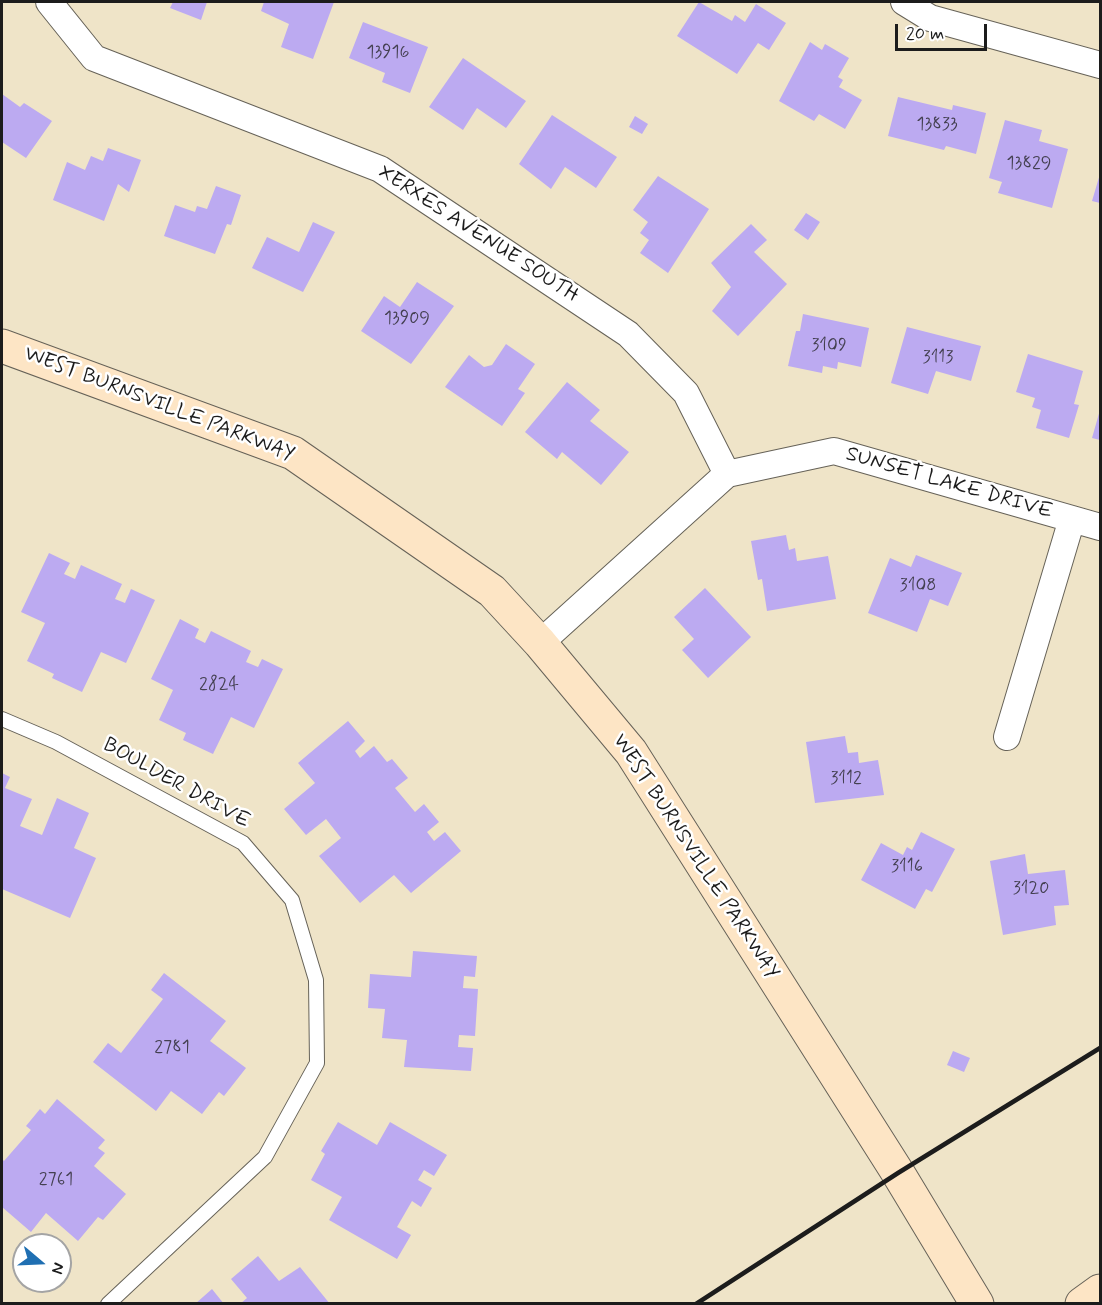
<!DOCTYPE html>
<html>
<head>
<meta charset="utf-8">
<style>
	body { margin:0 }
	#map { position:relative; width:1102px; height:1305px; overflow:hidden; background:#efe4c8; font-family:Mynerve,sans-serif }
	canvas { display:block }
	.frame { position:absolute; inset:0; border:3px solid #1c1c1c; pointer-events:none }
	.north { position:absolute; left:12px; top:1233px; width:60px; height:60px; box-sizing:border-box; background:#fff; border:2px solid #a4a4a4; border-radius:50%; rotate:109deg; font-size:16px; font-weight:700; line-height:24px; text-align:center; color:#1c1c1c }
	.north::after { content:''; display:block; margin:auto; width:21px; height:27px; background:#1f6fb2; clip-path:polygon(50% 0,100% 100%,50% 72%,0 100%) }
	.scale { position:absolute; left:895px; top:24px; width:92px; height:27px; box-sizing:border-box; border:3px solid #1c1c1c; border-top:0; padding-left:8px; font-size:18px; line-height:21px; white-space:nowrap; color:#1c1c1c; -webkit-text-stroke:4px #fff; paint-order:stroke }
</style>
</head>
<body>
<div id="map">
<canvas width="1102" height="1305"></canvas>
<div class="frame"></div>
<div class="north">N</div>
<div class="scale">20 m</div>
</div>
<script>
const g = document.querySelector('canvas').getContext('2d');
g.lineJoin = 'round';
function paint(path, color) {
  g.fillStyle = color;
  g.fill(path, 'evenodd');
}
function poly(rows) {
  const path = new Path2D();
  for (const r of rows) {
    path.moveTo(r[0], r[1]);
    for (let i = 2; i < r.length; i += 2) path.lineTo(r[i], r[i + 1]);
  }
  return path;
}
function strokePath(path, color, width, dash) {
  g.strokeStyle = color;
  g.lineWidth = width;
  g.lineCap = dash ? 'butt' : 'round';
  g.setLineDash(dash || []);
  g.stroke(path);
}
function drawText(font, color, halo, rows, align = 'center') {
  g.font = font + ' Mynerve,sans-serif';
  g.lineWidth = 5;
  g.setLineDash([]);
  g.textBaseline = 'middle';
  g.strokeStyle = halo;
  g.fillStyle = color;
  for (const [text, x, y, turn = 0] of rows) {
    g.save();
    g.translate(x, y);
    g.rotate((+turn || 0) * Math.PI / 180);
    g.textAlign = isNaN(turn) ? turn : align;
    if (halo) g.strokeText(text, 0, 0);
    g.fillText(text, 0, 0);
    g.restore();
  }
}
paint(poly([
	[173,2,207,2,201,20,170,8],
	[264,2,334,2,313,59,281,47,289,24,261,11],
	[699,2,732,21,735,15,745,22,756,4,786,23,769,50,758,43,737,74,677,36],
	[363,22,428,47,410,93,382,82,385,73,349,58],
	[810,42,822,50,825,44,849,58,838,77,843,80,839,87,862,100,845,129,819,114,814,121,779,101],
	[463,58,526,101,506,128,477,108,463,130,429,107],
	[2,94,20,107,24,103,52,121,26,158,2,142],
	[898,97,952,110,953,105,986,113,976,154,946,146,944,150,888,136],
	[552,115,617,157,596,188,565,167,551,189,519,164],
	[635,116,648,124,642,134,629,127],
	[1005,120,1042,130,1039,141,1068,149,1052,208,998,193,1002,182,989,178],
	[108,148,141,160,129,192,118,184,104,221,53,200,67,162,85,170,91,156,103,161],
	[1100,174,1100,203,1092,201],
	[658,176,709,209,668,273,640,253,649,240,640,233,648,222,633,210],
	[216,186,241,195,231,225,227,224,215,254,164,236,175,205,195,212,197,206,207,209],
	[806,213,820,222,808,240,794,230],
	[313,222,335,232,303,292,252,268,267,237,299,252],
	[751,224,767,240,754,252,787,284,738,336,712,311,731,287,711,263],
	[417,282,454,306,411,364,361,331,384,296,400,307],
	[803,314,869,328,861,367,838,362,837,369,823,366,822,373,788,366,796,331,800,331],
	[907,327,981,346,971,381,936,371,928,394,891,383],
	[506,344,535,364,518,389,525,393,502,426,445,387,469,355,484,367,492,365],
	[1028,354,1083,371,1074,404,1079,405,1069,438,1036,428,1041,410,1032,407,1035,398,1016,392],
	[567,382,600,410,590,421,629,452,601,485,562,452,557,459,525,432],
	[1100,410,1100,440,1092,438],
	[786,535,789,550,795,548,797,561,828,556,836,599,767,611,762,579,758,580,751,541],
	[49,553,70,563,64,574,75,579,81,565,122,584,115,599,125,603,131,589,155,600,126,663,101,652,82,692,52,678,54,674,27,661,45,623,21,612],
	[916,555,962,573,948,606,930,599,917,632,868,613,890,558,911,567],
	[705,588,751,637,708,678,682,650,694,639,674,617],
	[180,619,199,629,195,638,205,643,211,631,251,651,246,662,258,667,262,659,283,669,254,728,231,717,213,754,183,740,186,733,159,720,173,690,151,679],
	[348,721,365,741,355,751,360,758,374,746,387,762,392,759,408,778,395,788,415,812,424,804,439,822,427,832,434,841,445,832,461,851,411,893,394,875,360,903,319,856,341,838,326,819,306,835,284,809,315,783,298,763],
	[845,736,848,753,858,752,859,763,878,760,884,795,815,803,806,742],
	[2,773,10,777,5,788,32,799,20,826,42,835,57,798,89,813,74,848,96,858,70,918,2,889],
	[921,832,955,849,932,892,926,889,915,909,861,880,881,843,903,855,907,847,912,850],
	[1025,854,1028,874,1065,870,1069,905,1054,906,1056,925,1003,935,990,861],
	[413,951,477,956,475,977,464,976,463,988,478,989,475,1036,459,1035,458,1047,473,1048,471,1071,404,1067,407,1040,382,1038,385,1009,368,1008,370,974,411,977],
	[164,973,226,1021,210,1041,246,1068,224,1096,219,1092,202,1114,171,1091,156,1111,93,1062,108,1043,121,1053,163,999,151,990],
	[953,1051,970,1058,964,1072,947,1065],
	[57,1099,105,1140,98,1148,105,1153,94,1166,126,1194,103,1220,98,1217,78,1241,46,1213,31,1232,2,1207,2,1159,4,1161,31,1130,26,1126,40,1109,45,1114],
	[338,1122,377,1145,390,1122,447,1155,434,1176,424,1170,418,1180,432,1188,421,1207,412,1201,397,1227,411,1235,397,1259,329,1220,342,1197,311,1180,325,1154,321,1151],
	[258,1256,279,1281,300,1267,330,1304,240,1304,247,1298,231,1279],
	[212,1289,224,1304,195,1304]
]), '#bcaaf1');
const lane = poly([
	[2,719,56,742,243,843,292,900,316,980,317,1063,265,1157,108,1304]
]);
const street = poly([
	[49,2,94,58,380,169,628,334,686,393,727,474],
	[904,2,930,18,1100,65],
	[540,643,727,474,834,451,1100,527],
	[1007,737,1072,519]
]);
const secondary = poly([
	[2,346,293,453,492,591,540,643,631,752,898,1173,977,1304],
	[1082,1304,1100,1291]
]);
strokePath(lane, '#666258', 16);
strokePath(street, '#666258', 28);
strokePath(secondary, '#666258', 35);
strokePath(lane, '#fff', 14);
strokePath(street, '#fff', 26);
strokePath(secondary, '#fde5c5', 33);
strokePath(poly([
	[696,1304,898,1173,1100,1048]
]), '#1c1c1c', 4.5);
drawText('18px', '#444051', null, [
	["13916",388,53],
	["13833",937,125],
	["13829",1029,164],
	["13909",407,319],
	["3109",829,346],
	["3113",938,358],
	["3108",918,586],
	["2824",219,685],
	["3112",846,779],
	["3116",907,867],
	["3120",1031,889],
	["2781",172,1048],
	["2761",56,1180]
]);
drawText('21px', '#1c1c1c', '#fff', [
	["XERXES AVENUE SOUTH",478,235,33],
	["WEST BURNSVILLE PARKWAY",159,405,21],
	["SUNSET LAKE DRIVE",949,484,16],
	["BOULDER DRIVE",176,784,29],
	["WEST BURNSVILLE PARKWAY",695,857,57]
]);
</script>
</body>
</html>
